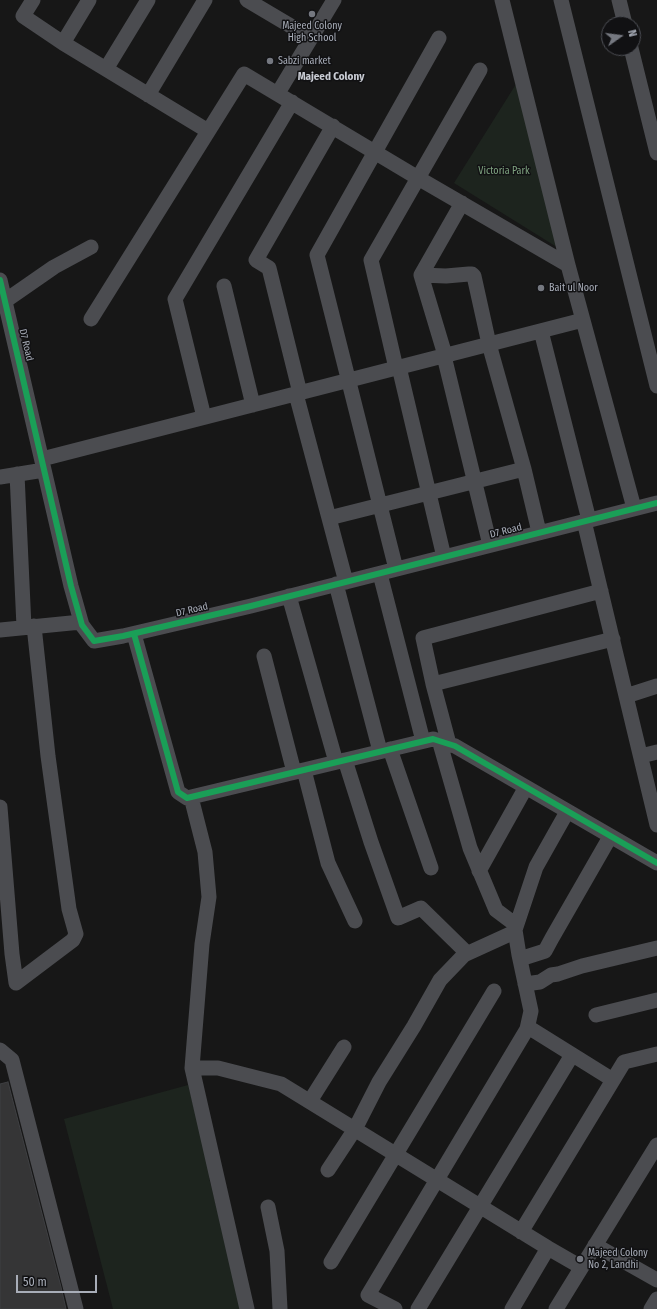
<!DOCTYPE html>
<html>
<head>
<meta charset="utf-8">
<style>
	body { margin:0 }
	#map { position:relative; width:657px; height:1309px; overflow:hidden; background:#171717; font-family:"Fira Sans Condensed",sans-serif }
	canvas { display:block }
	.north { position:absolute; left:601px; top:16px; width:40px; height:40px; box-sizing:border-box; background:#111113; border:1px solid #4d4f55; border-radius:50%; rotate:76deg; font-size:11px; font-weight:700; line-height:16px; text-align:center; color:#a8adb8 }
	.north::after { content:''; display:block; margin:auto; width:14px; height:18px; background:#757880; clip-path:polygon(50% 0,100% 100%,50% 72%,0 100%) }
	.scale { position:absolute; left:16px; top:1275px; width:81px; height:18px; box-sizing:border-box; border:2px solid #a8adb8; border-top:0; padding-left:5px; font-size:12px; line-height:14px; white-space:nowrap; color:#a8adb8; -webkit-text-stroke:3px #111113; paint-order:stroke }
</style>
</head>
<body>
<div id="map">
<canvas width="657" height="1309"></canvas>
<div class="north">N</div>
<div class="scale">50 m</div>
</div>
<script>
const g = document.querySelector('canvas').getContext('2d');
g.lineJoin = 'round';
function paint(path, color) {
  g.fillStyle = color;
  g.fill(path, 'evenodd');
}
function poly(rows) {
  const path = new Path2D();
  for (const r of rows) {
    path.moveTo(r[0], r[1]);
    for (let i = 2; i < r.length; i += 2) path.lineTo(r[i], r[i + 1]);
  }
  return path;
}
function strokePath(path, color, width, dash) {
  g.strokeStyle = color;
  g.lineWidth = width;
  g.lineCap = dash ? 'butt' : 'round';
  g.setLineDash(dash || []);
  g.stroke(path);
}
function drawText(font, color, halo, rows, align = 'center') {
  g.font = font + ' "Fira Sans Condensed",sans-serif';
  g.lineWidth = 3;
  g.setLineDash([]);
  g.textBaseline = 'middle';
  g.strokeStyle = halo;
  g.fillStyle = color;
  for (const [text, x, y, turn = 0] of rows) {
    g.save();
    g.translate(x, y);
    g.rotate((+turn || 0) * Math.PI / 180);
    g.textAlign = isNaN(turn) ? turn : align;
    if (halo) g.strokeText(text, 0, 0);
    g.fillText(text, 0, 0);
    g.restore();
  }
}
paint(poly([
	[518,81,560,249,454,183],
	[188,1085,212,1177,209,1178,243,1309,113,1309,64,1119]
]), '#1d241e');
const building = poly([
	[8,1082,61,1287,66,1309,0,1309,0,1084,8,1082]
]);
paint(building, '#353536');
strokePath(building, '#3f4043', 1);
strokePath(poly([
	[33,0,23,16,63,43,208,131],
	[247,0,311,38],
	[502,0,568,265,634,508],
	[561,0,657,386],
	[619,0,625,24],
	[63,43,89,0],
	[631,48,657,153],
	[106,69,148,0],
	[278,93,334,0],
	[148,95,205,0],
	[421,275,446,276,469,274,472,274,474,276,489,344,524,469,539,532],
	[0,280,71,586,82,625,94,641,123,636,251,606,657,503],
	[224,286,253,405],
	[0,302,5,301,54,267,91,247],
	[91,319,244,74,418,178,568,265],
	[541,331,589,520],
	[445,355,421,275,462,203],
	[444,356,490,545],
	[399,367,444,557],
	[396,368,371,260,480,70],
	[300,393,269,268,256,260,333,126],
	[296,394,346,582],
	[204,417,175,299,292,102],
	[42,459,583,320],
	[17,474,24,627],
	[0,477,44,470],
	[329,518,524,469],
	[584,521,657,825],
	[396,569,317,255,439,38],
	[380,574,423,741],
	[336,584,380,751],
	[289,596,336,762],
	[0,630,81,622],
	[134,634,178,792,187,798,433,739,455,746,657,863],
	[264,656,294,772],
	[433,684,423,638,601,591],
	[626,696,657,686],
	[439,740,470,848,496,910,516,925],
	[449,744,433,684,613,639],
	[390,749,431,868],
	[641,756,657,752],
	[345,760,371,842,398,918,421,908,467,953],
	[304,770,328,863,355,921],
	[191,797,205,852,209,897,202,944,192,1068,247,1309],
	[0,807,12,954,16,983,73,940,76,934,69,909,48,756,34,626],
	[479,871,526,787],
	[520,959,545,951,552,938,610,837],
	[525,984,540,982,551,975,558,974,582,966,657,948],
	[596,1015,657,1000],
	[528,1027,613,1080],
	[0,1050,12,1060,76,1309],
	[192,1068,218,1068,281,1084,548,1248,581,1267],
	[310,1101,344,1047],
	[328,1170,355,1129,379,1082,414,1026,440,980,464,955,510,934,515,930,536,867,567,812],
	[268,1207,277,1251,280,1309],
	[521,1232,624,1062,657,1054],
	[595,1245,657,1280],
	[331,1262,494,991],
	[395,1309,368,1295,527,1029,531,1011,519,955,515,930],
	[418,1309,572,1055],
	[512,1309,548,1248],
	[556,1309,657,1145],
	[651,1309,657,1299]
]), '#4b4c50', 15);
strokePath(poly([
	[0,280,71,586,82,625,94,641,123,636,251,606,657,503],
	[134,634,178,792,187,798,433,739,455,746,657,863]
]), '#1a9f57', 6);
for (const [x, y, r, color] of [
	[312,14,4,"#757880"],
	[270,61,4,"#757880"],
	[541,288,4,"#757880"],
	[580,1259,4,"#757880"]
]) {
  const dot = new Path2D();
  dot.arc(x, y, r, 0, 2 * Math.PI);
  g.fillStyle = color;
  g.fill(dot);
  strokePath(dot, '#111113', 1.5);
}
drawText('10px', '#a8adb8', '#111113', [
	["Majeed Colony",312,26,"center"],
	["High School",312,38,"center"],
	["Sabzi market",278,61],
	["Bait ul Noor",549,288],
	["Majeed Colony",588,1253],
	["No 2, Landhi",588,1265]
], 'left');
drawText('10px', '#7fa381', '#111113', [
	["Victoria Park",504,171]
]);
drawText('10px', '#a8adb8', '#111113', [
	["D7 Road",26,345,77],
	["D7 Road",506,531,-14],
	["D7 Road",192,610,-13]
]);
drawText('bold 11px', '#c9ccd4', '#111113', [
	["Majeed Colony",331,77]
]);
</script>
</body>
</html>
